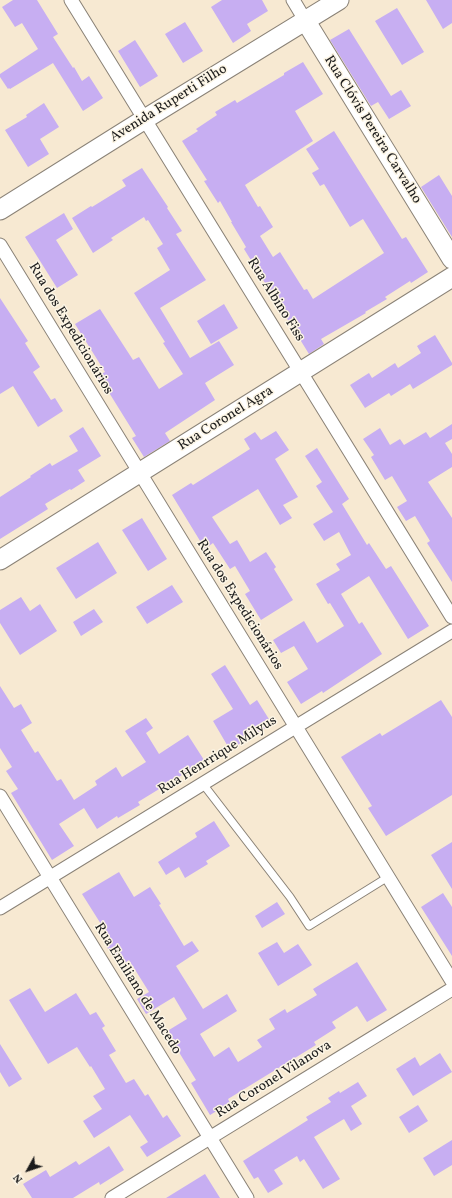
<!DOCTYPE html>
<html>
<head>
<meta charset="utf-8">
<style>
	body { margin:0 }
	#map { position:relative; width:452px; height:1198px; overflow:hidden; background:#f7e9d2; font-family:Vollkorn,serif }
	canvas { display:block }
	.north { position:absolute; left:8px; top:1150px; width:40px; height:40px; -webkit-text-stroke:3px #fcf5e5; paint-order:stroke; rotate:230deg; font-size:11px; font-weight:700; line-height:16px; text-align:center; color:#1c1c1c }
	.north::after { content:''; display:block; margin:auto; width:14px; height:18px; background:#1c1c1c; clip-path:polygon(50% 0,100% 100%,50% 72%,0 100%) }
</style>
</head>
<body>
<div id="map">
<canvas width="452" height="1198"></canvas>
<div class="north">N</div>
</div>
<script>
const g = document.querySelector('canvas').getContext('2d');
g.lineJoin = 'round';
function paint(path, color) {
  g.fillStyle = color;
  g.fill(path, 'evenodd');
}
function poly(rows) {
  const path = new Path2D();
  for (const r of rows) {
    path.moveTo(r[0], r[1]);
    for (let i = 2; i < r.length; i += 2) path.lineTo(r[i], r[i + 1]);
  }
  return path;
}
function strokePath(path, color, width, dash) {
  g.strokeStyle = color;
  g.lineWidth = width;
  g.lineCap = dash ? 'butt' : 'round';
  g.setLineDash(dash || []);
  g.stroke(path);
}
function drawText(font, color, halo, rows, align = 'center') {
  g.font = font + ' Vollkorn,serif';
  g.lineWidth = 3;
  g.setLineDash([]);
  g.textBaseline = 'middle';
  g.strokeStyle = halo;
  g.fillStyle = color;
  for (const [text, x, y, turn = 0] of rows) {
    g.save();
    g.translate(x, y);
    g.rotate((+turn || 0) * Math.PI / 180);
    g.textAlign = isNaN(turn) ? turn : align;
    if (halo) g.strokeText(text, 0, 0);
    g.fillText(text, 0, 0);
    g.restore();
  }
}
paint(poly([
	[13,0,37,0,58,34,53,37,73,68,74,67,82,81,89,76,103,98,83,111,53,63,10,89,9,88,8,89,0,77,0,74,38,49,22,23,15,27,2,7],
	[222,0,262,0,268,11,247,24,251,31,233,43,211,7],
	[426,0,452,0,452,23,443,29],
	[397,8,424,52,402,65,375,21],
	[185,22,203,51,183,63,165,34],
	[349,29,391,96,401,90,411,106,389,119,378,102,371,106,330,40],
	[135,40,158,76,140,87,118,51],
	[303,62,323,94,295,111,313,141,245,185,258,207,260,206,273,227,260,236,273,257,280,252,304,290,307,289,313,299,384,253,363,219,350,227,324,184,320,186,312,173,319,169,306,149,334,131,402,239,406,237,428,272,411,283,410,281,385,297,387,299,365,312,366,313,321,339,324,344,309,354,244,249,246,247,231,222,232,222,220,201,218,203,204,181,207,180,182,141,198,131,196,129,217,115,215,112,235,100,237,103,284,75,284,73],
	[44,103,59,127,40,139,49,154,28,167,5,130,27,117,26,115],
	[142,168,168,207,167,208,182,231,176,234,206,280,160,308,190,358,219,341,234,365,205,383,215,400,165,433,170,441,144,457,132,438,136,436,108,391,107,392,97,376,105,372,75,324,100,309,133,360,139,357,159,389,183,374,163,343,165,342,134,293,170,270,157,248,163,244,148,220,146,221,144,217,111,238,113,240,93,253,72,218,91,206,92,207,126,186,122,180],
	[439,175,452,196,452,237,421,187],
	[64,213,73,229,56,240,78,275,57,288,25,237],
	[0,298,28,341,25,343,40,367,33,372,51,400,55,398,63,411,38,427,13,386,0,394],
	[224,304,238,328,211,344,197,321],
	[435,335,452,363,452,365,413,389,410,384,391,396,389,393,365,408,350,385,369,373,372,378,395,363,398,368,421,353,417,346],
	[452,424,452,439,445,443,452,454,452,467,428,482,452,518,452,582,427,543,430,541,415,516,406,521,397,507,407,501,392,476,385,480,371,457,374,455,363,439,380,428,390,445,400,439,404,445,426,432,430,438],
	[83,427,101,456,78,470,85,481,71,490,70,489,45,504,48,509,0,539,0,497,31,477,30,476,50,463,52,466,78,451,69,436],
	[276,431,289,450,275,459,298,497,283,505,292,518,280,525,258,489,212,517,230,544,237,540,250,562,266,552,276,567,274,569,293,600,261,620,245,594,250,591,235,566,230,569,213,543,205,549,172,495,191,483,193,485,250,449,244,439,255,432,261,440],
	[317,448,349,499,342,504,367,545,369,543,386,569,391,566,429,626,408,639,369,576,341,594,359,624,362,622,382,654,323,693,322,691,301,704,287,682,308,669,294,646,281,653,273,640,304,621,317,643,344,626,330,603,328,604,316,584,340,570,336,564,351,555,339,532,324,541,313,524,333,512,316,486,322,482,305,456],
	[142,518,167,559,148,571,122,530],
	[98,542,117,573,76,599,56,568],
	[172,585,183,602,147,624,136,607],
	[21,597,30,611,40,604,57,631,20,655,0,623,0,610],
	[94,609,103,622,81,636,73,622],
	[225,665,250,705,257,700,272,724,230,750,213,721,233,709,211,674],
	[0,686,14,708,21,704,32,723,21,730,35,753,38,751,57,781,61,779,74,800,97,785,95,781,116,767,122,777,146,762,125,731,146,718,153,728,146,733,159,754,188,735,204,760,181,774,182,775,138,802,140,805,118,818,117,816,97,829,84,808,59,824,74,846,52,860,11,793,18,789,6,771,12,767,0,748],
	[441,700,452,717,452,795,386,836,368,808,372,806,341,757,380,733,382,736],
	[214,821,230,846,206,861,208,864,185,878,179,867,166,875,158,862,197,837,195,833],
	[452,842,452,889,431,855],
	[119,872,134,897,150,887,161,904,159,905,184,946,192,941,199,951,176,966,203,1009,227,994,237,1011,200,1034,214,1057,229,1047,238,1062,262,1047,257,1040,275,1029,269,1019,285,1009,287,1013,317,995,313,989,357,962,387,1010,367,1022,357,1006,332,1022,336,1028,314,1042,316,1045,228,1099,230,1103,210,1115,191,1083,196,1080,177,1049,175,1050,164,1033,187,1019,174,997,146,1014,137,999,149,992,129,960,119,967,105,944,111,940,82,894],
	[443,893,452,907,452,956,421,907],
	[277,902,285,914,262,928,255,916],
	[277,942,284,953,298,944,312,965,278,986,258,953],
	[30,988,45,1012,76,993,90,1015,96,1012,105,1026,102,1028,116,1051,109,1055,126,1083,134,1079,145,1096,148,1094,163,1118,167,1115,181,1136,147,1157,140,1147,148,1142,130,1115,94,1138,83,1121,102,1109,93,1096,105,1089,91,1066,90,1067,77,1047,48,1064,9,1000],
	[0,1044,22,1079,9,1087,0,1072],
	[440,1053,452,1072,413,1096,396,1069,415,1057,420,1066],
	[358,1082,367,1096,351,1106,362,1124,351,1131,344,1119,314,1137,340,1179,323,1189,304,1159,300,1162,297,1156,274,1170,283,1184,268,1193,258,1177,254,1179,243,1161,308,1120,306,1117,331,1102,328,1098,339,1091,340,1093],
	[418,1105,428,1121,409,1133,399,1117],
	[452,1140,452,1165,434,1176,423,1158],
	[109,1146,124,1170,100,1185,99,1182,73,1198,32,1198,23,1184,46,1170,50,1177,76,1161,79,1165],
	[205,1174,220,1198,166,1198]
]), '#c7aef2');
const lane = poly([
	[203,784,290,897,309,926,388,877]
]);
const street = poly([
	[71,0,452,617],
	[293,0,305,20],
	[0,245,452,981],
	[0,796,247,1198],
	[0,908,452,631],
	[112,1198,452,989]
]);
const secondary = poly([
	[305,20,452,259],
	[0,210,145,119,339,0],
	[0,560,452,277]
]);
strokePath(lane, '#8a8277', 9);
strokePath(street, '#8a8277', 15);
strokePath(secondary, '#8a8277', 21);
strokePath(lane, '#fff', 7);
strokePath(street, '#fff', 13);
strokePath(secondary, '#fff', 19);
drawText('14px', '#1c1c1c', '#fcf5e5', [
	["Avenida Ruperti Filho",169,104,-32],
	["Rua Clóvis Pereira Carvalho",372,130,58],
	["Rua Albino Fiss",275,300,58],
	["Rua dos Expedicionários",70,329,59],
	["Rua Coronel Agra",226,419,-32],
	["Rua dos Expedicionários",239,605,58],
	["Rua Henrrique Milyus",218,756,-32],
	["Rua Emiliano de Macedo",137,989,58],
	["Rua Coronel Vilanova",274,1080,-32]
]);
</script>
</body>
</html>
